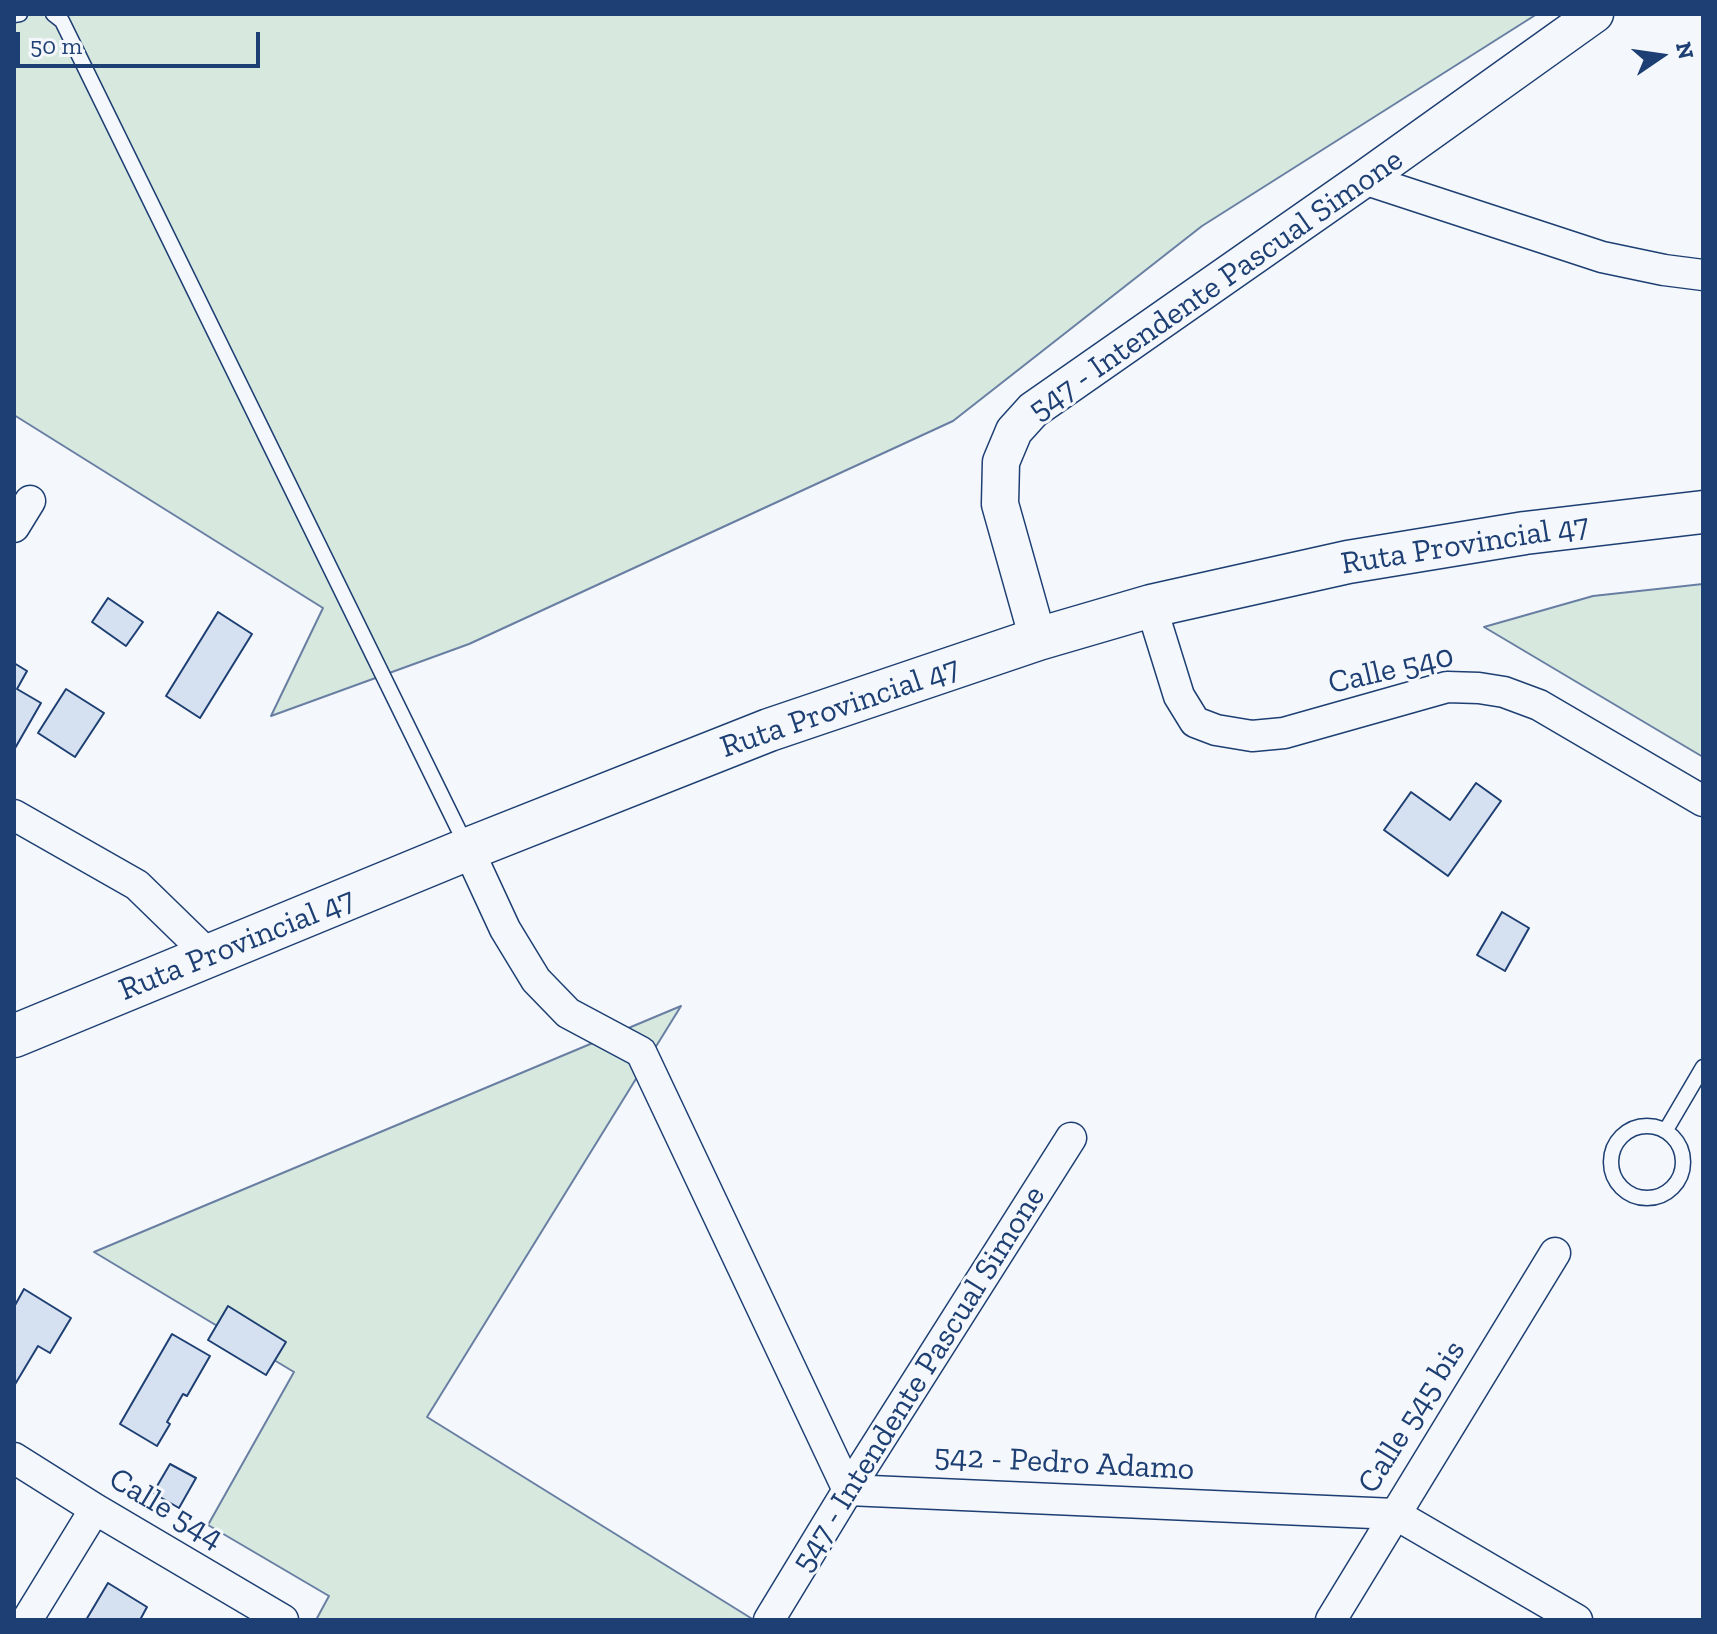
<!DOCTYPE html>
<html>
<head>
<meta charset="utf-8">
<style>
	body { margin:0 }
	#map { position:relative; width:1717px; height:1634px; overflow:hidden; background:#f4f7fb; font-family:"Zilla Slab",serif }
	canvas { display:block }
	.frame { position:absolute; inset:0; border:16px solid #1d3f73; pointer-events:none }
	.north { position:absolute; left:1621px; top:16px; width:80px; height:80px; -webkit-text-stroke:6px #f4f7fb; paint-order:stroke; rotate:77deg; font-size:22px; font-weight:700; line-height:32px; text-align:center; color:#1d3f73 }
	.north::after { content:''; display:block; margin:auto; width:28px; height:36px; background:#1d3f73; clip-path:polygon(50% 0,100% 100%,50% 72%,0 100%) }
	.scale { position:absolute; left:16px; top:32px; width:244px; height:36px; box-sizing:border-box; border:4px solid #1d3f73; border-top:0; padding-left:10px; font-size:24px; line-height:28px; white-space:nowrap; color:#1d3f73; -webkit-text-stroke:6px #f4f7fb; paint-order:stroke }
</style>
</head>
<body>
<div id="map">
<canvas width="1717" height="1634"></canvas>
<div class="frame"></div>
<div class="north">N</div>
<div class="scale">50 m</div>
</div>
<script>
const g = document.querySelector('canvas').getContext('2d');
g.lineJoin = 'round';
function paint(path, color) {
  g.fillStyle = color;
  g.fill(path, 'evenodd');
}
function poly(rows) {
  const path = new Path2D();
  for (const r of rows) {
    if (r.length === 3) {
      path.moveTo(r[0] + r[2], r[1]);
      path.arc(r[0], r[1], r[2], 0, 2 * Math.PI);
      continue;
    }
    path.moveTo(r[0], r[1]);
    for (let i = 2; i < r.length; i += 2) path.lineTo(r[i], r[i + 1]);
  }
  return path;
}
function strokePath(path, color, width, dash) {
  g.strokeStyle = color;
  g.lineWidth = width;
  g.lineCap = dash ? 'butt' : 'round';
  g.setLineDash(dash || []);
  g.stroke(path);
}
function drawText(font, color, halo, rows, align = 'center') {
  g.font = font + ' "Zilla Slab",serif';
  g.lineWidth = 6;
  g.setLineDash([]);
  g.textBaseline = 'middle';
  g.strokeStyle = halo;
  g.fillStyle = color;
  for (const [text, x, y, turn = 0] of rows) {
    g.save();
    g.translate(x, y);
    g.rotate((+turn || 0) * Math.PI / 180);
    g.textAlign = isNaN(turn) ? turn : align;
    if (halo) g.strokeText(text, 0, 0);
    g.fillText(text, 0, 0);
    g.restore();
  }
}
const green = poly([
	[14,14,1537,14,1202,226,953,421,469,644,271,716,323,608,14,415,14,14],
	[1703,584,1703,757,1484,627,1593,596,1703,584],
	[681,1006,427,1417,754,1620,316,1620,329,1596,208,1525,294,1372,94,1252,681,1006]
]);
paint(green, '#d7e8df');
strokePath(green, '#687fa3', 2);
const building = poly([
	[108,598,143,622,126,646,92,622,108,598],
	[218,612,252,634,200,718,166,696,218,612],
	[14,663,27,671,17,689,41,703,14,750,14,663],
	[66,689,104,713,75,757,38,733,66,689],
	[1476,783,1501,801,1448,876,1384,830,1411,792,1450,820,1476,783],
	[1502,912,1529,928,1505,971,1477,955,1502,912],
	[24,1289,71,1318,50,1353,38,1346,14,1386,14,1307,24,1289],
	[228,1306,286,1342,266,1375,208,1340,228,1306],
	[172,1334,210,1356,187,1396,183,1394,167,1422,170,1424,157,1446,120,1424,172,1334],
	[170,1464,196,1478,179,1508,153,1493,170,1464],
	[108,1583,147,1607,140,1620,86,1620,108,1583]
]);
paint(building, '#d5e0f0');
strokePath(building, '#1d3f73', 2);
const service = poly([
	[53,14,62,21,467,847],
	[14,15,20,14],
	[1647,1162,36],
	[1666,1130,1703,1067]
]);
const minor = poly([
	[1364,179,1602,257,1664,270,1703,275],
	[14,527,30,501],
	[1151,606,1179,696,1195,722,1216,730,1252,736,1284,733,1447,687,1479,688,1504,692,1539,705,1703,801],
	[14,815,137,885,211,957],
	[468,849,505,929,536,980,568,1013,641,1052,848,1490,1395,1514,1577,1620],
	[14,1458,95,1509,283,1620],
	[27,1620,95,1509],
	[769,1620,848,1490,1071,1138],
	[1331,1620,1555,1253]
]);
const tertiary = poly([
	[1038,639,1000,504,1001,462,1014,431,1033,410,1364,179,1595,14]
]);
const secondary = poly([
	[14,1036,468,849,769,730,1038,639,1151,606,1348,562,1525,533,1703,512]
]);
strokePath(service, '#1d3f73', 17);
strokePath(minor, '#1d3f73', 33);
strokePath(tertiary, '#1d3f73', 39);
strokePath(secondary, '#1d3f73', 45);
strokePath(service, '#f4f7fb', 14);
strokePath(minor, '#f4f7fb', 30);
strokePath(tertiary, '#f4f7fb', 36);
strokePath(secondary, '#f4f7fb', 42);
drawText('32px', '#1d3f73', '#f4f7fb', [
	["547 - Intendente Pascual Simone",1216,285,-35],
	["Ruta Provincial 47",1465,545,-9],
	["Calle 540",1391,670,-13],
	["Ruta Provincial 47",840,708,-19],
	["Ruta Provincial 47",237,945,-22],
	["547 - Intendente Pascual Simone",919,1379,-58],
	["Calle 545 bis",1412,1417,-58],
	["542 - Pedro Adamo",1064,1463,3],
	["Calle 544",166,1509,31]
]);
</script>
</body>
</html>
